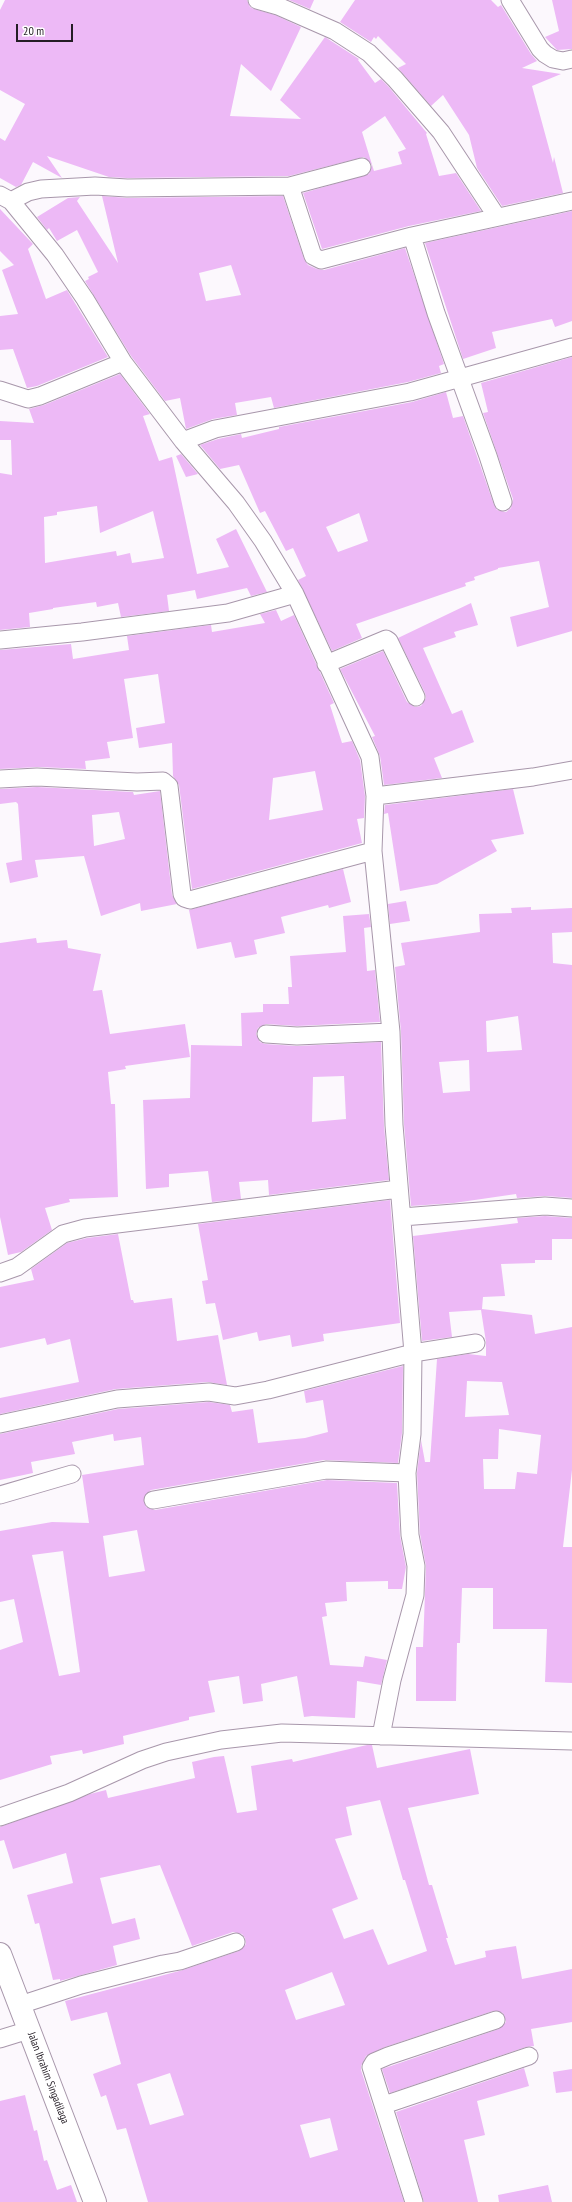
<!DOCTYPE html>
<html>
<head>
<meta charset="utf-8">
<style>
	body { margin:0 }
	#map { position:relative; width:572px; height:2202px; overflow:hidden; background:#fcf8fd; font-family:"PT Sans Narrow",sans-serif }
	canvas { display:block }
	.scale { position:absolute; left:16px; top:24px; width:57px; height:18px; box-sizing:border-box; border:2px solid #241d25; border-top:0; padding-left:5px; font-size:12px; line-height:14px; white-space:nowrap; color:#241d25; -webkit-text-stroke:3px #fff; paint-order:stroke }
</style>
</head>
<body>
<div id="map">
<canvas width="572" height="2202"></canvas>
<div class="scale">20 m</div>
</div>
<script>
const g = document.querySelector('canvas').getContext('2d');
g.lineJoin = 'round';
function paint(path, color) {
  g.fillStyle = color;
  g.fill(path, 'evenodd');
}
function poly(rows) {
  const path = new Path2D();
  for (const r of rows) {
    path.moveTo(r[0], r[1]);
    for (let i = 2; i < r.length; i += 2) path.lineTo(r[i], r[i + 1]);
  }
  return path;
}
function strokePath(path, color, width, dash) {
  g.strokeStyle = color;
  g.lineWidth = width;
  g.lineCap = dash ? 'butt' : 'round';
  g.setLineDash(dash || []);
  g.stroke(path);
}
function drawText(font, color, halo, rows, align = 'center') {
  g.font = font + ' "PT Sans Narrow",sans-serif';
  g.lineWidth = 4;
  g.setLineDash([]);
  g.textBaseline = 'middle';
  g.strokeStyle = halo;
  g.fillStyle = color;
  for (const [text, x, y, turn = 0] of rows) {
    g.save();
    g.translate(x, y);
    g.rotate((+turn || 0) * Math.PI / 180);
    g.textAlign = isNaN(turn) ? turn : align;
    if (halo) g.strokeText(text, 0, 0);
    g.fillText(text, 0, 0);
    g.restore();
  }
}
paint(poly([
	[5,0,247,0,250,7,254,9,275,15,301,27,271,91,241,64,230,116,301,119,280,100,325,37,359,59,358,60,375,83,381,79,388,86,427,133,426,134,439,176,456,173,481,211,409,226,322,249,303,193,369,174,372,165,364,157,289,176,127,178,109,177,47,156,62,178,33,162,21,185,16,187,0,178,0,138,5,141,25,104,0,90,0,10],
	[385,116,406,149,398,152,402,164,374,171,362,132],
	[289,0,314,0,310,9],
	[355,0,491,0,498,7,501,5,531,54,537,61,522,68,561,74,532,86,553,163,554,157,563,193,502,206,477,168,469,135,443,95,431,106,398,68,406,64,378,36,376,39,374,37,371,42,340,22],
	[552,0,572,0,572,49,557,50,545,37,559,31],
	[102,196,127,198,283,196,304,259,308,265,317,269,324,270,405,248,444,364,439,366,441,373,408,382,274,408,271,397,235,403,237,415,213,419,186,429,180,398,165,401,131,356,85,281,89,279,88,277,98,272,77,230,57,241,49,228,47,230,37,217,68,198,80,197,77,201,118,263],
	[231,265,241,295,206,301,199,273],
	[0,209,33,244,28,249,46,299,67,290,108,357,37,386,27,388,13,349,0,350,0,316,18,314,2,270,14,265,0,251],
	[572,211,572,321,555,327,552,319,492,332,496,348,463,359,425,243],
	[572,357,572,631,517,647,510,617,549,607,539,561,498,568,498,569,474,577,475,580,465,583,466,586,356,624,362,638,332,651,298,580,306,576,293,548,286,551,265,511,260,513,239,465,220,469,200,445,218,439,241,434,242,438,279,429,279,427,412,402,446,392,453,418,463,416,494,505,497,510,506,512,511,508,513,499,483,413,488,412,481,383],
	[359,513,368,541,338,552,326,527],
	[120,374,150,414,143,416,159,461,172,457,197,574,229,567,216,539,236,529,267,592,251,596,247,588,197,599,195,590,167,595,169,611,121,617,118,603,97,607,96,602,53,608,53,609,29,613,30,627,0,630,0,473,12,475,11,440,0,440,0,421,34,423,29,409,44,405],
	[97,506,100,533,153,511,164,558,132,563,130,553,117,556,116,551,45,563,44,517,57,515,57,512],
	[181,454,198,474,186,477,176,456],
	[471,603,478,625,454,632,456,637,423,648,452,714,462,710,474,742,434,758,442,778,384,785,380,756,372,737,375,736,340,669,383,651,407,702,415,707,421,706,426,698,425,693,398,638],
	[276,610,281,621,294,615,334,703,330,705,342,743,352,741,360,760,365,796,364,818,357,819,362,843,192,889,179,785,173,776,172,743,139,748,136,728,165,723,158,674,124,679,133,738,107,742,110,758,85,761,86,769,38,767,0,769,0,650,71,644,73,659,129,650,127,636,211,625,212,632,265,623,260,614],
	[315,771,323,810,269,820,273,778],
	[37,787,133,792,134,795,160,791,172,895,177,904,141,911,140,903,101,916,84,856,35,860,38,877,10,883,6,863,22,860,18,804,16,802,0,804,0,789],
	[119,812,125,839,94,846,92,815],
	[513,789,524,834,491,840,497,851,437,884,400,891,388,813,384,814,385,805],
	[343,869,351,902,329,908,328,905,281,917,285,933,254,940,257,954,235,958,231,942,197,949,189,910],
	[406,901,410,921,390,924,388,904],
	[531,907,531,910,572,908,572,932,552,933,553,963,572,965,572,1198,546,1196,517,1198,516,1194,454,1203,411,1206,404,1124,401,1032,395,967,405,965,401,943,480,932,479,914,512,913,511,908],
	[518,1016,522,1050,487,1052,486,1021],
	[469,1060,470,1091,443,1093,439,1062],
	[369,914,371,927,364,928,367,971,375,970,380,1022,297,1026,266,1024,258,1028,256,1034,260,1042,265,1044,297,1046,381,1042,384,1126,389,1180,269,1195,268,1180,239,1182,241,1199,212,1202,208,1171,169,1174,169,1187,146,1189,143,1100,190,1098,191,1045,242,1046,241,1013,263,1012,263,1004,289,1004,288,987,292,987,290,956,346,952,343,916],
	[344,1076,346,1119,312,1122,313,1077],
	[36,938,37,943,67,940,68,948,101,954,93,991,102,990,110,1034,185,1024,190,1057,125,1066,126,1069,108,1072,111,1104,115,1104,118,1197,69,1199,70,1202,45,1208,52,1230,21,1252,8,1255,0,1217,0,943],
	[390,1200,400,1323,323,1334,324,1341,292,1347,290,1335,259,1341,257,1332,223,1340,215,1303,206,1304,202,1281,208,1280,198,1224],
	[545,1216,572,1218,572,1239,552,1239,552,1260,535,1260,535,1263,501,1264,505,1296,483,1297,482,1309,532,1315,535,1334,572,1327,572,1470,563,1547,572,1547,572,1683,545,1682,547,1629,493,1629,493,1588,462,1588,460,1643,457,1643,456,1701,416,1701,416,1647,423,1647,426,1566,420,1534,417,1473,421,1440,425,1462,430,1462,437,1359,468,1354,486,1356,486,1342,481,1310,449,1312,452,1337,422,1341,413,1236,518,1223,517,1218],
	[467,1381,502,1382,509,1415,465,1417],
	[499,1429,541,1435,537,1474,517,1472,515,1489,484,1489,483,1459,498,1459],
	[118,1234,131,1300,133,1300,134,1303,172,1298,177,1341,218,1335,227,1385,208,1382,116,1389,0,1414,0,1398,79,1382,70,1339,47,1345,45,1338,0,1348,0,1287,34,1280,31,1269,67,1243,87,1238],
	[403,1366,402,1433,398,1463,324,1460,151,1490,144,1497,146,1507,155,1510,327,1480,397,1483,400,1536,406,1567,402,1589,388,1589,388,1581,346,1582,347,1601,325,1603,327,1616,322,1617,330,1665,363,1667,365,1656,387,1660,381,1685,357,1681,355,1718,312,1716,304,1717,297,1676,261,1684,263,1701,243,1704,239,1676,208,1681,215,1712,189,1717,189,1720,123,1736,124,1744,83,1754,82,1750,50,1756,52,1764,0,1780,0,1650,23,1642,14,1599,0,1602,0,1531,52,1522,89,1523,82,1475,144,1465,141,1437,114,1441,113,1434,72,1442,75,1454,31,1462,33,1473,0,1480,0,1434,118,1409,209,1402,230,1405,232,1412,253,1409,258,1443,305,1438,328,1432,323,1400,306,1403,304,1391],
	[137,1530,145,1571,109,1577,103,1536],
	[63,1551,80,1672,59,1676,32,1555],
	[367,1745,372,1745,377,1768,470,1749,479,1794,408,1808,429,1885,432,1885,448,1938,446,1938,455,1965,486,1957,485,1951,516,1946,522,1979,572,1969,572,2022,531,2029,534,2046,526,2047,390,2093,382,2069,499,2029,506,2022,503,2013,493,2011,385,2047,366,2056,361,2066,361,2070,404,2202,148,2202,126,2128,117,2130,106,2095,101,2097,93,2074,121,2064,107,2012,71,2021,65,2001,183,1970,239,1951,246,1944,245,1938,242,1934,233,1932,192,1946,160,1865,100,1878,112,1924,135,1918,140,1939,113,1946,117,1965,60,1981,60,1979,53,1980,39,1923,35,1924,27,1895,73,1883,66,1853,13,1869,4,1840,0,1841,0,1827,90,1794,106,1790,108,1798,195,1778,192,1762,214,1757,224,1756,237,1813,257,1810,251,1766,292,1759,293,1762],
	[380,1800,403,1880,405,1880,427,1951,388,1965,373,1929,344,1939,332,1909,358,1899,335,1839,352,1835,346,1807],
	[332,1972,345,2005,296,2020,285,1990],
	[170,2073,184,2115,150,2125,137,2084],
	[330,2118,338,2150,310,2158,300,2125],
	[524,2068,529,2086,477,2101,485,2135,464,2140,478,2202,424,2202,396,2112],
	[572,2069,572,2091,556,2093,553,2072],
	[25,2095,34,2131,37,2130,44,2161,47,2160,57,2190,71,2185,77,2202,0,2202,0,2101],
	[548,2185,552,2202,499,2202,498,2195]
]), '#edb9f6');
const minor = poly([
	[257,0,278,6,335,31,369,53,395,79,441,132,497,217],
	[510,0,540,49,545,54,553,59,563,61,572,59],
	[290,186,362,167],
	[0,195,11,201,55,255,85,299,123,362,183,441,236,503,263,541,295,594,370,757,375,796,373,851,391,1032,394,1125,413,1353,412,1434,407,1473,410,1535,416,1566,415,1595,392,1680,381,1736],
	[11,201,28,192,41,189,95,186,127,188,290,186,313,256,321,260,412,236,572,201],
	[412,236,436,313,488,456,503,502],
	[0,390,28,399,40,396,123,362],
	[183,441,215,429,410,392,572,347],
	[0,640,82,632,228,613,295,594],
	[326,664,386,639,389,641,416,697],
	[0,779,37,777,137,782,163,781,169,786,182,894,184,898,190,900,373,851],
	[375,796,533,777,572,770],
	[266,1034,297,1036,391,1032],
	[402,1217,545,1206,572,1208],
	[0,1273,17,1267,63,1234,85,1228,399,1189],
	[0,1424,117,1399,209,1392,235,1396,268,1390,413,1353,476,1343],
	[0,1495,72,1474],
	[153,1500,326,1470,407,1473],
	[0,1817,69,1793,142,1760,166,1752,221,1740,282,1733,572,1741],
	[20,2005,81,1985,163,1964,180,1961,236,1942],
	[0,2039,29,2030],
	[384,2105,529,2056],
	[414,2202,371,2067,374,2062,388,2056,496,2020]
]);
const trunk = poly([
	[0,1954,95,2202]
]);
strokePath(minor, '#a897ab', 19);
strokePath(trunk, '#a897ab', 24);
strokePath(minor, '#fff', 17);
strokePath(trunk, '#fff', 22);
drawText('11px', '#241d25', '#fff', [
	["Jalan Ibrahim Singadilaga",48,2078,69]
]);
</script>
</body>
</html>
